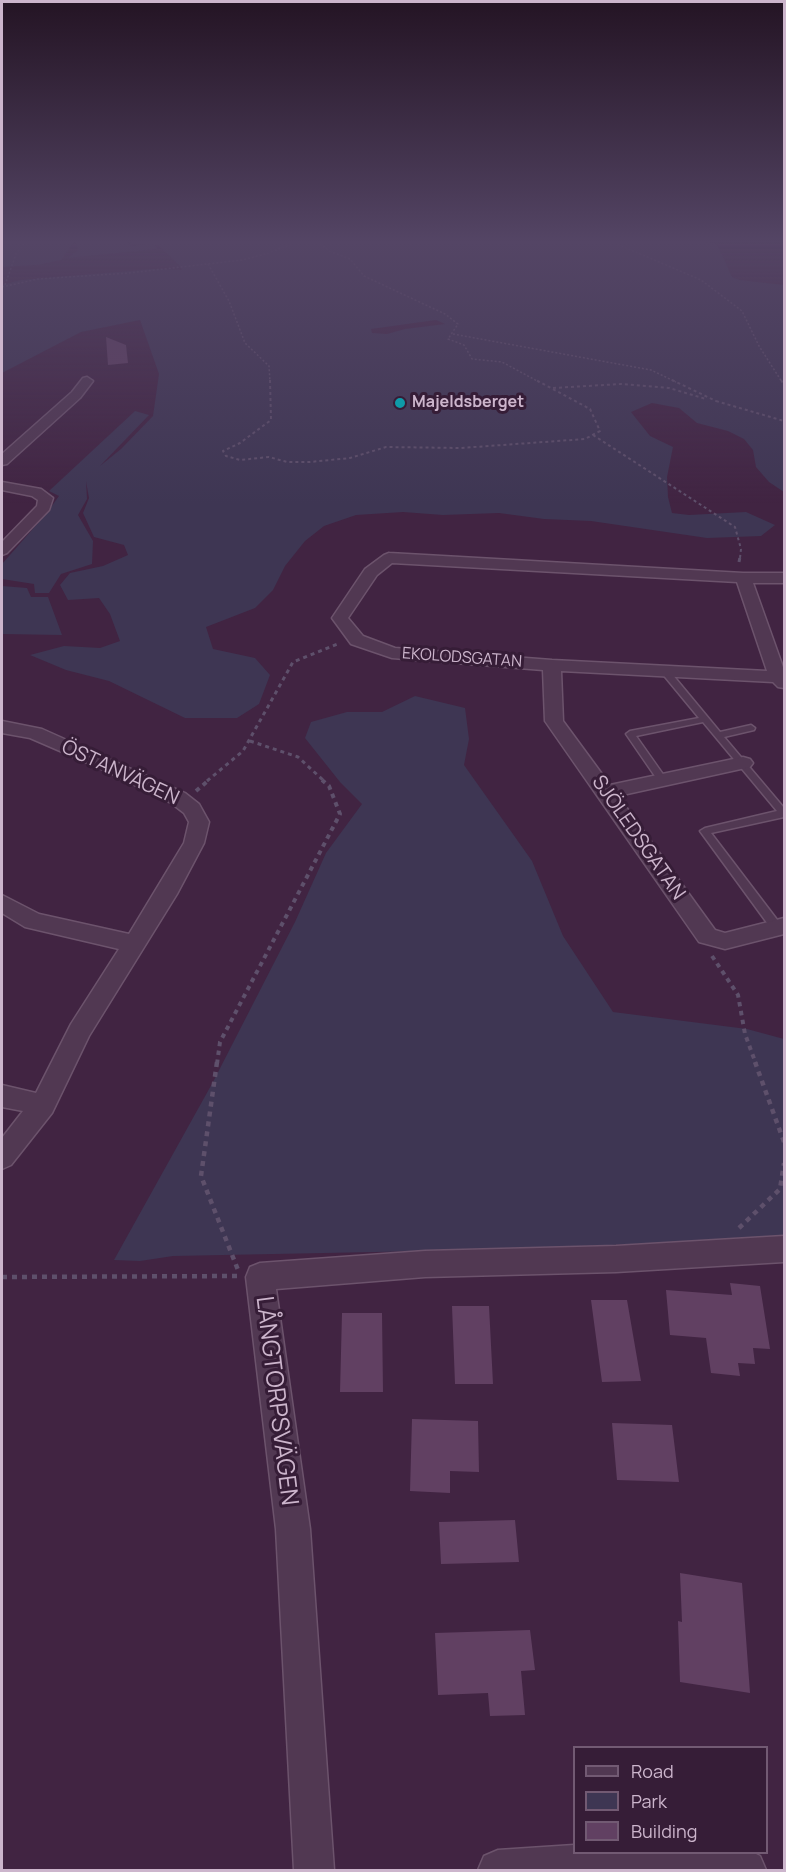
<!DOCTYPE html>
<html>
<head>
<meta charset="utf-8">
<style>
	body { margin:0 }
	#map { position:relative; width:786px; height:1872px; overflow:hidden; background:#412442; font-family:Manrope,sans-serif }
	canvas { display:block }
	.frame { position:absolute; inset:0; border:3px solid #ccb5cc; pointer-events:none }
	.legend { position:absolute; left:573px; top:1746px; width:195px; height:108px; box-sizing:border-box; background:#361d37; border:2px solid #725a73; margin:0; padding:8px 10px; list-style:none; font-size:18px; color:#ccb5cc }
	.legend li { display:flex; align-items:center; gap:12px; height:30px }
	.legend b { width:30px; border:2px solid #725a73 }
</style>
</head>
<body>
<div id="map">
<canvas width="786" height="1872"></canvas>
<div class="frame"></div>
<ul class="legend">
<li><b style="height:8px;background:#513852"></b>Road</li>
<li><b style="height:16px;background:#3e3653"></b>Park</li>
<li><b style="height:16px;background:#614062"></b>Building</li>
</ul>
</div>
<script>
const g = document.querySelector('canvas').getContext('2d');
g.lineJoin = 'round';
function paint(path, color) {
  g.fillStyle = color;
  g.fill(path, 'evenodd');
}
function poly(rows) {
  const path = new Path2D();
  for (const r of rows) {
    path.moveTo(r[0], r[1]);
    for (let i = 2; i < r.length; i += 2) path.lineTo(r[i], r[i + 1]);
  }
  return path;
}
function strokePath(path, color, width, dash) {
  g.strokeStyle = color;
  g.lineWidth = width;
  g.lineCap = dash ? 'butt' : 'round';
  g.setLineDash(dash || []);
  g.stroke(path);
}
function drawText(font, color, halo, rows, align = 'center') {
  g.font = font + ' Manrope,sans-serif';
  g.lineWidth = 6;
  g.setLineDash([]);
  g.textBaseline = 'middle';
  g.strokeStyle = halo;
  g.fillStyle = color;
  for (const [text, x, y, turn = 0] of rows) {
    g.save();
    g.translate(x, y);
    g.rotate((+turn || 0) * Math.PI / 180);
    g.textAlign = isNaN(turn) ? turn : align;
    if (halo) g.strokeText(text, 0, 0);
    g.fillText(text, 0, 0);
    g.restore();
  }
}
paint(poly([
	[2,241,74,241,74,242,61,260,37,265,2,267],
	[76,241,126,241,131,246,145,244,132,245,129,241,699,241,717,244,732,277,740,280,784,285,784,492,769,482,756,467,753,450,744,439,728,431,697,423,679,408,652,403,631,412,650,436,673,447,667,477,668,497,672,513,689,515,746,512,775,525,761,536,707,538,591,521,544,519,499,513,443,515,403,512,356,515,324,526,305,541,285,566,273,590,255,608,206,627,213,649,255,658,270,675,259,704,237,718,185,718,109,681,66,670,30,655,64,646,100,648,120,641,110,614,99,598,68,600,60,585,70,573,103,566,128,555,124,545,94,537,83,513,89,498,86,481,87,499,78,515,93,541,92,564,61,574,49,593,35,593,34,584,2,579,2,564,46,514,59,496,49,491,135,411,149,415,100,466,121,449,153,416,159,374,140,320,81,332,2,373,2,285,20,280,153,269,182,270,179,265,157,244,155,244,157,249,68,258,78,250],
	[436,320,445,324,405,329,387,334,372,333,371,329],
	[2,586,27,588,31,597,48,597,62,635,2,634],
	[415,696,465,708,469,739,464,765,532,861,563,936,613,1012,747,1029,784,1039,784,1237,526,1249,173,1256,140,1261,114,1260,213,1082,295,922,326,853,362,804,340,782,305,738,311,722,347,712,382,712]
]), '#3e3653');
paint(poly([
	[106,337,126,345,128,363,108,365],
	[730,1283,760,1286,770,1349,753,1348,755,1364,738,1363,740,1376,711,1373,706,1338,670,1335,666,1290,732,1295],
	[591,1300,627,1300,641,1381,602,1382],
	[452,1306,489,1306,493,1384,455,1384],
	[342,1313,382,1313,383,1392,340,1392],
	[412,1419,478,1421,479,1472,450,1471,450,1493,410,1491],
	[612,1423,672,1425,679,1482,617,1480],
	[515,1520,519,1562,441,1564,439,1522],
	[680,1573,742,1583,750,1693,680,1682,678,1621,682,1622],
	[530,1630,535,1670,521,1671,525,1715,490,1716,488,1693,438,1695,435,1633]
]), '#614062');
const service = poly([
	[661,668,667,668,720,732,751,725,755,728,754,730,724,737,784,808,784,817,711,833,781,925,782,928,781,931,773,931,700,831,705,828,777,811,703,722,636,736,667,780,662,783,659,782,626,734,630,731,699,718,661,672,661,668]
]);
const minor = poly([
	[87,377,93,381,80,398,7,464,2,465,2,454,72,392,83,378,87,377],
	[2,482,41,489,53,498,49,510,7,553,2,555,2,542,37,506,38,500,32,496,2,490,2,482],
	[389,553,743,573,784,573,784,583,753,583,784,670,784,688,778,687,773,682,561,671,563,721,610,785,743,757,750,759,753,763,750,767,618,796,715,930,725,933,784,918,784,934,725,949,699,942,545,721,543,670,392,658,351,644,332,618,365,569,384,555,389,553],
	[392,563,737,582,767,671,552,660,395,648,363,636,348,618,377,575,392,563],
	[2,721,42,729,185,793,199,804,209,822,204,843,177,894,89,1036,52,1113,11,1165,2,1169,2,1138,23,1111,2,1107,2,1085,36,1093,71,1024,119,949,25,927,2,913,2,895,39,914,129,934,184,843,189,822,184,813,171,803,104,770,30,738,2,733,2,721],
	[784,1236,784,1262,616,1272,425,1277,276,1289,310,1529,334,1870,294,1870,276,1529,246,1277,250,1267,260,1263,425,1251,616,1246,784,1236],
	[574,1845,574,1852,752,1852,760,1856,766,1870,478,1870,484,1856,498,1850,574,1845]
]);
strokePath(service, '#6c536c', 3);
strokePath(minor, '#6c536c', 3);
strokePath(poly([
	[317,241,329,251,350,259,364,276,445,314,458,324,448,339,464,345,472,359,502,362,539,382],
	[610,241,701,280,742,311,759,346,782,382],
	[208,264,229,301,245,343,269,366,270,382],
	[5,285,16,254,26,241],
	[2,287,38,279,129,273,242,260,269,253,298,241],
	[453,334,651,370,676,382]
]), '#5e506b', 1.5, [2, 2]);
strokePath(poly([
	[270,380,271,420,240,443,223,451,226,456,240,460,269,457,287,462,310,462,350,458,386,447,461,448,585,439,600,431,590,409,536,380],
	[672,380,716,401],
	[781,380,784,385],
	[553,388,621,384,669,388,706,399],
	[716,401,784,421],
	[593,435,735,527,741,549,740,558]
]), '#5e506b', 2, [3, 3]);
strokePath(poly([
	[739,562,740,557],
	[250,741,298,757,324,781],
	[207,781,243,751,293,662,340,643]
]), '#5e506b', 3, [4, 4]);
strokePath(poly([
	[196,791,209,780],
	[712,956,738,995,745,1034,756,1064],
	[217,1064,220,1042,340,814,329,786,322,780]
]), '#5e506b', 4, [4.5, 4.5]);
strokePath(poly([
	[217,1062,201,1176,238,1270],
	[755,1062,784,1142],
	[739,1228,780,1189,784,1163],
	[2,1277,238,1276]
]), '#5e506b', 4.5, [5, 5]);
paint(service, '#513852');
paint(minor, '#513852');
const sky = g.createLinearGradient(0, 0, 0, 504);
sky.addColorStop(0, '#241424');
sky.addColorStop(0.48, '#544565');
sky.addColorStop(1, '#54456500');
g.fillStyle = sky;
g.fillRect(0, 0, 786, 504);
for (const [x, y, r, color] of [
	[400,403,6,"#0f9aa8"]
]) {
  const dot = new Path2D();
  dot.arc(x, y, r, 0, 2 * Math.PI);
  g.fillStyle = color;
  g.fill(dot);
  strokePath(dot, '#361d37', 2);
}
drawText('bold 16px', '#ccb5cc', '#361d37', [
	["Majeldsberget",412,403]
], 'left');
drawText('16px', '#ccb5cc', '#361d37', [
	["EKOLODSGATAN",462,658,4]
]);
drawText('20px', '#ccb5cc', '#361d37', [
	["ÖSTANVÄGEN",120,773,25],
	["SJÖLEDSGATAN",638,838,55]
]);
drawText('24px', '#ccb5cc', '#361d37', [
	["LÅNGTORPSVÄGEN",276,1401,83]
]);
</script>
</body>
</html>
